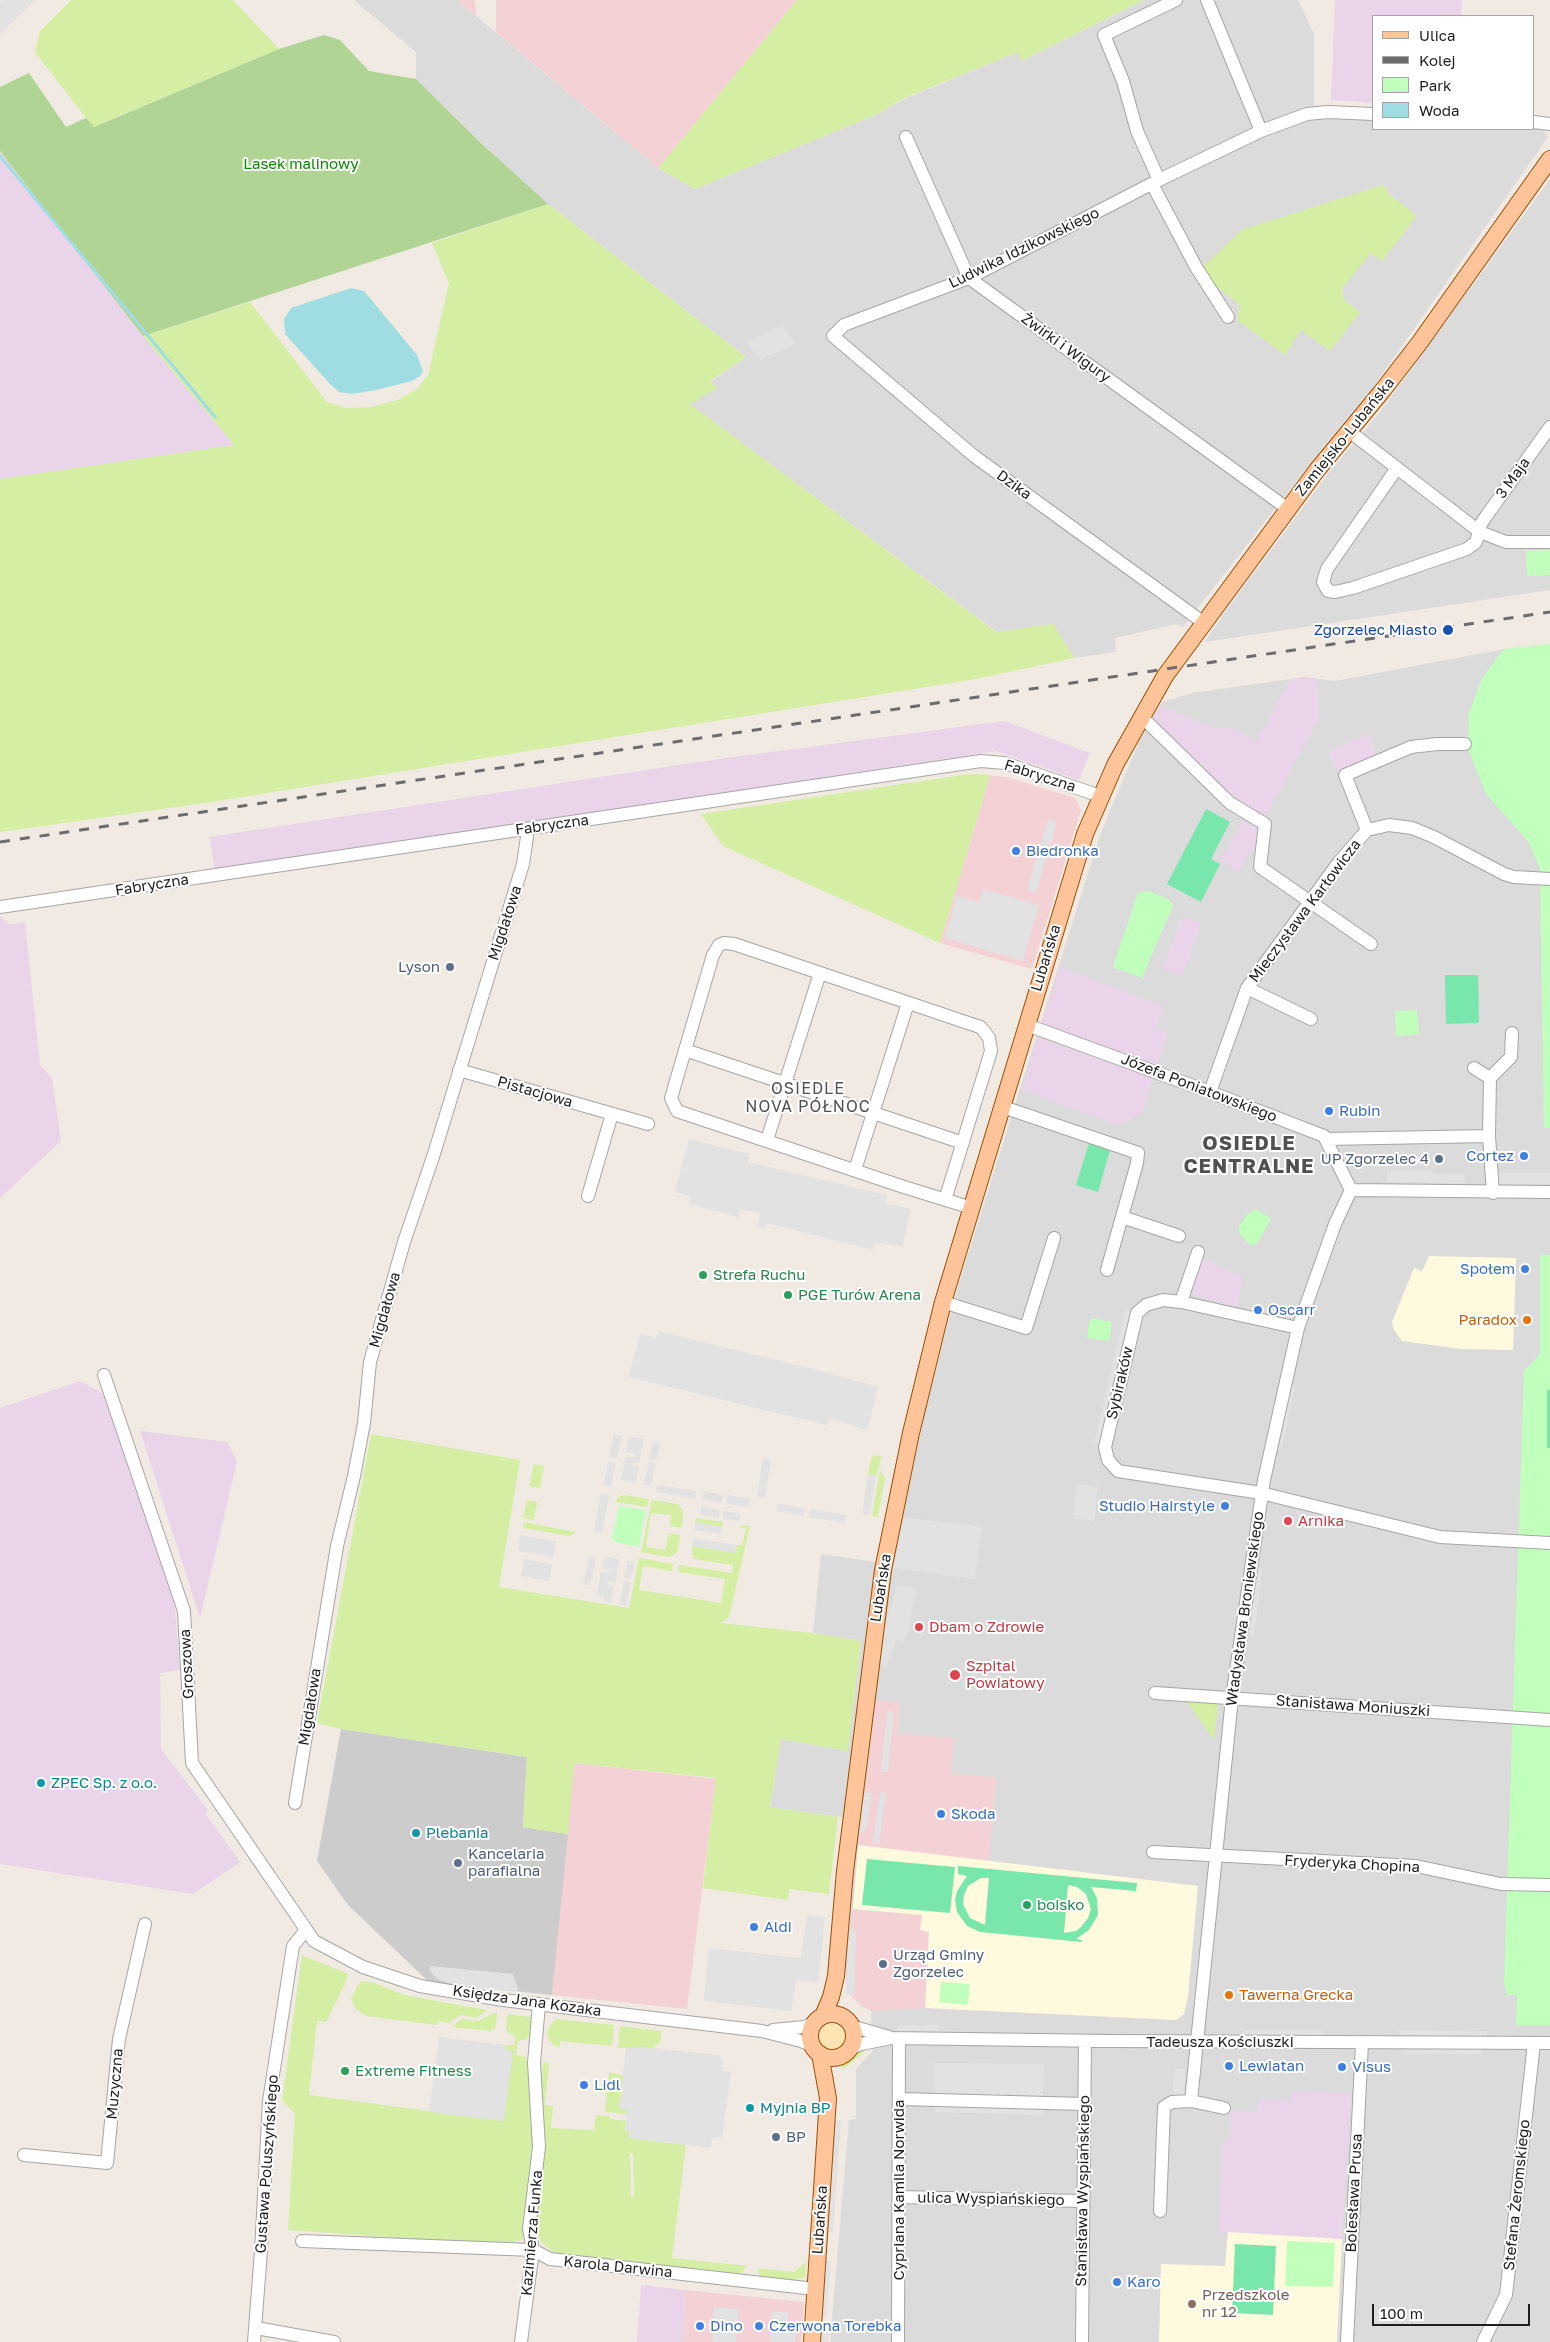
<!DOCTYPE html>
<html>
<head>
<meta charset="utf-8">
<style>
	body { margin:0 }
	#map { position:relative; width:1550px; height:2342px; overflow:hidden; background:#f0eae3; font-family:"Golos Text",sans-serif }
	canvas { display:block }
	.legend { position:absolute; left:1372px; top:15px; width:162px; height:115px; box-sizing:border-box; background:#fff; border:1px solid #a5a5a5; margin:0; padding:6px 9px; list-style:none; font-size:15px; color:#1e1e1e }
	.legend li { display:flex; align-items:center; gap:10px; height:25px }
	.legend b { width:25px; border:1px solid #a5a5a5 }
	.scale { position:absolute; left:1372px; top:2304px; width:158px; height:22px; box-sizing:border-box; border:2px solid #1e1e1e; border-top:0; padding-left:6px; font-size:15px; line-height:18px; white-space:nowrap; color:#1e1e1e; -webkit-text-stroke:4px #fff; paint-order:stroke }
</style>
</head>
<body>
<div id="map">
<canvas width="1550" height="2342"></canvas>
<ul class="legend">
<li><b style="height:6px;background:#ffc49a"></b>Ulica</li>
<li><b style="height:6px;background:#6c6c6c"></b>Kolej</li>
<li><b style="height:14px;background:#c1ffbc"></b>Park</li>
<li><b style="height:14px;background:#9fdde2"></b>Woda</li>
</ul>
<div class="scale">100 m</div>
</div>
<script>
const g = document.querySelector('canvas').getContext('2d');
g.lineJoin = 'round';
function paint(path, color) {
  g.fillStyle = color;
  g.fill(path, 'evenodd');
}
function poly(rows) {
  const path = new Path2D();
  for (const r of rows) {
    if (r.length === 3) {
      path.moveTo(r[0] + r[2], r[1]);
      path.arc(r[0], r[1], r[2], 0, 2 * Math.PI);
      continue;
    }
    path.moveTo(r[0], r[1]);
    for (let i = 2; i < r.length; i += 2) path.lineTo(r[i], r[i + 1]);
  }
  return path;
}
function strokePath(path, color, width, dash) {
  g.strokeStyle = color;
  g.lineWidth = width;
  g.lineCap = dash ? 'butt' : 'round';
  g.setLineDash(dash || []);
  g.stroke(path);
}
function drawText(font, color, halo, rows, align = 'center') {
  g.font = font + ' "Golos Text",sans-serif';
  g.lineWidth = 4;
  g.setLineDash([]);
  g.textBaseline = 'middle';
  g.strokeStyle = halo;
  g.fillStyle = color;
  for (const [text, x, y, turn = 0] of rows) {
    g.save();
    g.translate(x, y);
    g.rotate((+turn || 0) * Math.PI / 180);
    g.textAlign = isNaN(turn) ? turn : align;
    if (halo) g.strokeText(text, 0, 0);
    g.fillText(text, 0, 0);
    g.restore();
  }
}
paint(poly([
	[354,0,457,0,658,168,695,189,880,113,902,100,1018,52,1022,61,1144,0,1298,0,1314,34,1314,114,1374,117,1374,129,1534,127,1543,130,1548,137,1374,386,1327,442,1183,627,1177,624,1115,638,1116,652,1074,658,1053,624,997,632,689,404,716,388,710,382,746,357,548,204,522,182,416,79,416,52],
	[1550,179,1550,590,1205,642,1227,609,1331,470,1380,412],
	[1550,644,1550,2342,830,2342,849,2120,856,2119,856,2069,872,2052,871,2011,860,2005,848,1992,845,1967,855,1819,770,1807,781,1739,847,1751,861,1641,813,1633,821,1554,889,1564,902,1520,924,1417,954,1299,1099,838,1112,806,1139,742,1162,702,1192,693,1305,677,1335,681,1504,649]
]), '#dcdbdb');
paint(poly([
	[457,0,475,0,476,16],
	[496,0,797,0,658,168,496,32],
	[990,775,1010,778,1075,798,1081,810,1032,969,940,943],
	[876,1700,900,1702,897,1734,954,1738,951,1774,996,1777,989,1862,858,1845],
	[574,1763,716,1779,687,2009,552,1995],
	[853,1909,922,1915,929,1932,925,2008,871,2011,860,2005,848,1992,847,1963],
	[685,2290,804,2302,801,2342,683,2342]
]), '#f3d1d4');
paint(poly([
	[1335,0,1462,0,1461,16,1374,16,1374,103,1331,100],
	[0,151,143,336,234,445,0,479],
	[1305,677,1316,678,1319,719,1264,819,1231,800,1151,721,1160,706,1215,728,1230,727,1256,741,1291,679],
	[1004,721,1090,753,1079,780,996,751,215,871,209,837,705,761],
	[1368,733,1377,754,1338,772,1329,752],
	[1244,820,1259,830,1259,839,1238,872,1220,861],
	[1182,916,1201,923,1182,976,1163,969],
	[0,917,10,925,25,922,40,1065,52,1078,61,1141,0,1198],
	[1060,967,1163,1006,1156,1028,1168,1033,1157,1066,1042,1023],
	[1041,1038,1153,1078,1142,1113,1118,1125,1022,1090,1037,1039],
	[1201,1258,1244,1278,1236,1307,1189,1293],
	[80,1381,106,1395,174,1599,180,1670,160,1673,161,1749,208,1810,205,1813,240,1862,193,1894,0,1864,0,1408],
	[140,1431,227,1442,237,1461,200,1618],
	[1291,2091,1351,2093,1342,2239,1219,2232,1223,2143,1230,2137,1231,2111,1257,2112,1258,2099,1290,2100],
	[641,2285,685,2290,683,2342,637,2342]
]), '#ead4e9');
paint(poly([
	[1429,1256,1516,1258,1513,1350,1461,1349,1402,1341,1394,1330,1392,1322,1414,1268,1422,1271],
	[858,1845,1198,1886,1188,1996,1184,2014,1176,2020,925,2008,929,1932,920,1930,922,1915,853,1909],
	[1228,2232,1342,2239,1337,2342,1159,2342,1161,2264,1225,2266]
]), '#fffade');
paint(poly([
	[341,1729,527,1757,523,1827,568,1834,552,1995,429,1982,348,1905,317,1861]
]), '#ccc');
paint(poly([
	[71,0,233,0,279,49,93,127,35,52,40,31],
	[797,0,1144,0,1021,61,1018,52,902,99,880,113,695,189,658,168],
	[1383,185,1390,195,1417,216,1382,261,1371,253,1342,288,1344,300,1360,312,1330,351,1301,330,1285,355,1237,320,1240,305,1207,279,1201,269,1241,230],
	[548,204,746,357,710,381,717,388,690,404,996,632,1053,624,1074,658,976,679,205,803,0,832,0,479,234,445,143,336,250,302,327,402,347,408,371,407,398,400,417,389,428,375,449,283,432,243],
	[969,774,990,775,940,943,723,846,701,814],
	[371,1434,520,1460,499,1587,629,1608,639,1558,673,1564,672,1571,643,1566,639,1590,721,1603,725,1579,678,1572,679,1565,732,1573,733,1565,693,1559,692,1546,735,1553,736,1545,742,1545,746,1529,740,1527,741,1525,750,1526,729,1617,721,1623,813,1633,861,1641,848,1751,781,1739,770,1807,838,1817,829,1894,789,1889,788,1900,703,1888,716,1778,574,1763,568,1834,523,1827,527,1757,341,1729,317,1723],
	[874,1455,882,1456,876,1476,868,1475,871,1459],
	[534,1464,544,1466,540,1488,529,1486],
	[880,1470,885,1478,878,1517,872,1516],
	[624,1495,649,1499,647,1507,616,1502,618,1497],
	[527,1500,537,1502,534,1520,523,1518],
	[652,1500,678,1504,683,1510,682,1528,670,1526,671,1515,651,1513,646,1547,665,1550,669,1533,680,1535,678,1551,674,1555,668,1557,641,1552],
	[696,1518,723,1522,722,1527,695,1522],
	[524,1522,576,1532,570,1536,523,1528],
	[1185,1699,1218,1703,1214,1740],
	[302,1955,348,1974,346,1982,326,2022,317,2021,309,2095,504,2121,506,2045,514,2045,515,2036,509,2034,506,2029,507,2014,531,2017,531,2033,526,2039,518,2041,516,2055,526,2057,536,2140,523,2239,502,2245,288,2230,295,2114,282,2100],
	[363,1981,375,1983,404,1995,487,2010,477,2018,461,2015,449,2023,438,2021,437,2025,366,2016,356,2009,351,1999,359,1983],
	[493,2013,497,2013,496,2024,495,2028,490,2031,451,2027,462,2019,479,2021],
	[556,2019,614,2025,612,2046,560,2041,560,2047,555,2046,549,2040,547,2032,550,2025],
	[620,2026,661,2031,661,2041,653,2048,618,2048],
	[868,2048,849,2065,840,2070,846,2061,857,2052],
	[543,2062,549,2063,545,2105,553,2106,551,2128,594,2130,596,2115,610,2116,610,2119,626,2121,625,2130,629,2131,629,2138,686,2145,672,2258,747,2266,740,2275,556,2254,542,2243,538,2235,536,2226,545,2148,539,2094],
	[630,2153,633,2153,634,2197,631,2196],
	[609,2073,623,2075,619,2108,627,2110,627,2114,605,2112],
	[806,2262,805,2276,803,2278,797,2279,797,2284,761,2279,757,2268,794,2272]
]), '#d4efa4');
paint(poly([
	[324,35,340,40,369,71,416,79,481,143,548,204,143,336,0,151,0,87,29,73,66,127,86,118,94,127,279,49]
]), '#b0d494');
paint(poly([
	[832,2037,13]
]), '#ffe4b3');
paint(poly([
	[1550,550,1550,575,1527,576,1526,551],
	[1550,644,1550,1128,1544,1128,1540,868,1528,841,1486,794,1468,749,1469,713,1482,678,1504,649],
	[1148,891,1168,899,1173,905,1142,978,1113,967,1138,893],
	[1417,1010,1419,1034,1396,1036,1395,1011],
	[1256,1209,1271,1219,1257,1244,1250,1245,1240,1234,1238,1227,1247,1215],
	[1540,1255,1550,1255,1550,2025,1516,2025,1517,1995,1507,1995,1504,1984,1524,1371,1540,1354],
	[1090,1318,1112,1322,1109,1341,1087,1338],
	[619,1506,646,1510,639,1547,615,1542,612,1538],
	[941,1982,970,1984,968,2005,939,2002],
	[1287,2241,1335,2243,1333,2287,1285,2286]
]), '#c1ffbc');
paint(poly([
	[1206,809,1230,822,1211,859,1220,864,1201,902,1167,884],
	[1445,975,1478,975,1479,1023,1446,1024],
	[1090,1140,1111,1147,1098,1192,1076,1185],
	[1547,1390,1550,1390,1550,1448,1547,1448],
	[867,1859,955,1867,950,1913,862,1905],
	[958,1866,1137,1883,1136,1891,1091,1887,1097,1898,1098,1915,1089,1930,1076,1939,1082,1940,1082,1942,980,1932,967,1926,957,1912,955,1900,957,1891,967,1876,958,1874],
	[981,1878,989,1878,985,1925,970,1918,963,1904,964,1895,968,1886],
	[1068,1885,1077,1887,1086,1894,1091,1909,1088,1918,1081,1927,1076,1931,1064,1933],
	[1235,2244,1276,2246,1273,2315,1232,2313]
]), '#79e7ac');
paint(poly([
	[2,0,35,0,0,34,0,2],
	[782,325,796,343,760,360,747,342],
	[1048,819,1057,822,1036,893,1027,890],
	[983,889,1039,905,1023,961,945,938,957,896,979,902],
	[689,1139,749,1154,748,1162,887,1195,885,1203,911,1209,902,1247,875,1242,873,1250,767,1223,765,1228,757,1226,760,1214,740,1209,738,1217,689,1204,690,1196,675,1192],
	[1387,1170,1432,1170,1433,1174,1464,1174,1465,1183,1387,1182],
	[1499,1173,1550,1173,1550,1184,1499,1184],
	[1125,1310,1132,1312,1102,1445,1094,1444],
	[659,1331,825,1372,878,1387,867,1430,830,1418,827,1425,629,1377,640,1334,656,1338],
	[1295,1386,1282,1448,1275,1449,1288,1388],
	[614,1434,622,1436,617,1458,609,1457],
	[629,1437,644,1439,639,1463,633,1462,632,1465,639,1467,636,1483,621,1480,626,1457,633,1458,634,1454,626,1452],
	[653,1441,660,1442,656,1460,649,1459],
	[763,1458,771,1459,765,1498,757,1497],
	[608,1462,616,1463,611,1487,603,1485],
	[649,1462,656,1464,651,1486,644,1485],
	[868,1475,876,1476,870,1515,862,1514],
	[1077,1484,1098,1487,1094,1521,1073,1518],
	[658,1485,696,1491,695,1499,656,1492],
	[704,1491,723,1495,722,1503,702,1500],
	[601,1493,609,1495,602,1533,594,1532],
	[727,1495,750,1499,749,1507,726,1504],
	[778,1504,805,1508,804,1516,777,1511],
	[701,1507,720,1510,719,1518,700,1515],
	[810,1509,846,1515,845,1523,809,1517],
	[724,1511,741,1514,740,1521,723,1519],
	[903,1517,982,1527,975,1579,894,1568],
	[695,1522,722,1527,721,1534,694,1530],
	[520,1535,556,1541,554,1557,518,1551],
	[693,1538,736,1545,735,1553,692,1546],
	[605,1556,620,1560,615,1583,607,1581,607,1584,614,1586,611,1602,604,1601,604,1597,597,1595,601,1572,608,1573,610,1570,602,1568],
	[589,1557,596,1559,590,1586,583,1584],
	[524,1559,552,1564,549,1581,521,1576],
	[628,1561,635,1562,631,1579,624,1578],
	[1263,1567,1254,1635,1245,1637,1255,1570],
	[624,1581,631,1583,626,1606,619,1604],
	[897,1585,917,1588,907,1636,903,1642,897,1640,886,1667,880,1664,885,1628],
	[887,1711,894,1711,888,1772,881,1772],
	[872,1792,866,1831,859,1834,864,1794],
	[880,1792,886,1793,879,1844,873,1843],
	[807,1915,825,1917,818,1983,796,1980,791,2011,704,2001,708,1948,801,1958],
	[849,1929,856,1930,854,1994,846,1994],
	[430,1966,513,1974,519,1992,452,1984,437,1979,430,1971],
	[898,2025,939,2025,939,2032,897,2032],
	[1243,2030,1322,2030,1322,2037,1243,2037],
	[1399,2030,1487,2031,1487,2038,1399,2037],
	[439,2037,506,2045,506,2050,513,2051,504,2121,429,2112],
	[643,2047,718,2055,722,2059,723,2070,731,2072,722,2138,715,2137,712,2139,711,2148,629,2138,629,2131,625,2131,627,2110,619,2109,626,2048],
	[1404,2047,1482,2047,1482,2054,1404,2054],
	[934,2063,1044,2064,1043,2115,935,2112],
	[1175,2068,1186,2069,1183,2098,1172,2096],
	[833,2120,841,2121,833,2232,825,2232],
	[824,2261,831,2261,826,2318,820,2317],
	[714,2307,739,2309,736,2342,712,2342],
	[772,2311,788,2312,787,2331,796,2332,795,2342,770,2342],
	[821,2327,830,2327,828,2342,820,2342]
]), '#e2e2e2');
paint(poly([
	[351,288,364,291,417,355,423,371,420,376,412,381,376,390,352,394,339,392,330,384,285,334,284,319,291,308]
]), '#9fdde2');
strokePath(poly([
	[0,156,215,417]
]), '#9fdde2', 3);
const minor = poly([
	[1207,0,1261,131],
	[1534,122,1550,124],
	[906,137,969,278,1288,509],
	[1159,180,1137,131,1123,81,1104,35,1176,0],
	[1152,184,1196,267,1228,317],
	[1349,431,1480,532,1506,542,1550,542],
	[1397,468,1327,569,1323,582,1328,591,1335,592,1353,588,1467,549,1476,542,1481,524,1487,515,1550,427],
	[1204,623,974,456,833,336,844,325,969,278,1159,180,1261,131,1307,114,1328,112,1374,114],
	[1141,716,1230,803,1265,824,1260,867,1371,944],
	[1367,830,1345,775,1411,747,1437,744,1465,744],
	[0,907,981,761,1005,763,1100,796],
	[1247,988,1311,1019],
	[1027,1025,1210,1092,1324,1136,1351,1190,1550,1192],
	[685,1050,963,1143],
	[1474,1068,1490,1078,1489,1136,1493,1193],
	[459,1070,648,1124],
	[1490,1078,1511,1057,1512,1033],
	[1210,1092,1247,988,1339,862,1367,830,1389,825,1412,828,1434,837,1504,874,1514,877,1550,879],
	[1003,1107,1138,1153,1137,1163,1107,1270],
	[1326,1139,1489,1136],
	[767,1140,820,973],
	[855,1170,908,1003],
	[588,1196,612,1114],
	[945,1200,991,1051,989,1038,984,1031,980,1027,734,944,724,943,719,945,713,955,671,1098,677,1111,904,1187,972,1208],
	[1122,1217,1179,1236],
	[943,1302,1026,1328,1054,1238],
	[1181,1302,1198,1252],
	[1298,1328,1181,1302,1163,1300,1146,1305,1137,1313,1105,1447,1108,1460,1118,1471,1261,1493,1440,1537,1550,1543],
	[104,1375,184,1611,192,1763,314,1941,363,1967,420,1986,503,2000,762,2031,801,2041,813,2046],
	[1155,1693,1550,1720],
	[295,1803,337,1546,354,1476,364,1423,370,1362,404,1242,433,1157,523,864,527,837,526,829],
	[1153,1852,1416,1866,1501,1884,1550,1885],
	[851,2026,889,2037],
	[773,2030,804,2027,815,2023],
	[849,2049,861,2044,891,2038,1108,2041,1550,2043],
	[900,2099,1084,2104],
	[1191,2101,1224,2108],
	[24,2155,107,2163,119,2039,145,1924],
	[899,2197,1083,2201],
	[1160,2211,1164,2107,1172,2102,1191,2101,1232,1698,1264,1480,1298,1328,1335,1224,1351,1190],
	[302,2241,533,2250,550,2259,815,2289],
	[256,2328,334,2342],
	[254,2342,261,2251,269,2101,293,1946,305,1931],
	[521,2342,533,2250,529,2229,539,2147,534,2063,539,2004],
	[898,2342,899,2038],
	[1082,2342,1085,2041],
	[1347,2342,1362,2043],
	[1483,2342,1506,2295,1534,2043]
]);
const major = poly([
	[832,2036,22],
	[823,2016,831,1997,836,1976,845,1871,883,1570,911,1433,943,1302,1085,834,1115,765,1165,676,1317,470,1383,390,1420,342,1550,159],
	[812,2342,828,2098,820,2054]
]);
strokePath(minor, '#a5a5a5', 14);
strokePath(major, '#994f00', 18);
strokePath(minor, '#fff', 12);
strokePath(major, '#ffc49a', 16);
strokePath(poly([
	[0,842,1550,612]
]), '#6c6c6c', 3, [10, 10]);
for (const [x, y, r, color] of [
	[1448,630,6,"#1a4fb4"],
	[1016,851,5,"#3f7fe0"],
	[450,967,5,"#5c6f8a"],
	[1329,1111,5,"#3f7fe0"],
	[1524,1156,5,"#3f7fe0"],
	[1439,1159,5,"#5c6f8a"],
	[1525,1269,5,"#3f7fe0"],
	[703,1275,5,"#2e9e5b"],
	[788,1295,5,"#2e9e5b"],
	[1258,1310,5,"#3f7fe0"],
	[1527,1320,5,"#e8710a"],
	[1225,1506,5,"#3f7fe0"],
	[1288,1521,5,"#e0444e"],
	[919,1627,5,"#e0444e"],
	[955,1675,6,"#e0444e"],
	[41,1783,5,"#0f9aa8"],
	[941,1814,5,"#3f7fe0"],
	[416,1833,5,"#0f9aa8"],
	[458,1863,5,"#5c6f8a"],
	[1027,1905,5,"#2e9e5b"],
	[754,1927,5,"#3f7fe0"],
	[883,1964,5,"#5c6f8a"],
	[1229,1995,5,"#e8710a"],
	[1229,2066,5,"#3f7fe0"],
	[1342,2067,5,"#3f7fe0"],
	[345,2071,5,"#2e9e5b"],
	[584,2085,5,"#3f7fe0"],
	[750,2108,5,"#0f9aa8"],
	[776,2137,5,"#5c6f8a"],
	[1117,2282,5,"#3f7fe0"],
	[1192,2304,5,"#8d6e63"],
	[700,2326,5,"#3f7fe0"],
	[759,2326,5,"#3f7fe0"]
]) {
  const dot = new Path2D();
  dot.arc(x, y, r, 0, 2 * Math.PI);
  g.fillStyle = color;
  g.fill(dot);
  strokePath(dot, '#fff', 2);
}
drawText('15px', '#0a8801', '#fff', [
	["Lasek malinowy",301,164]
]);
drawText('15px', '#1e1e1e', '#fff', [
	["Ludwika Idzikowskiego",1024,248,-26],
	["Żwirki i Wigury",1066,348,36],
	["Zamiejsko-Lubańska",1345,437,-51],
	["3 Maja",1513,478,-54],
	["Dzika",1014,485,36],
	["Fabryczna",1040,776,18],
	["Fabryczna",552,825,-8],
	["Fabryczna",152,885,-9],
	["Mieczysława Karłowicza",1305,911,-53],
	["Migdałowa",505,923,-72],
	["Lubańska",1046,958,-73],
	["Józefa Poniatowskiego",1199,1088,21],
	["Pistacjowa",535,1092,16],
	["Migdałowa",385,1310,-74],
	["Sybiraków",1120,1383,-77],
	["Lubańska",881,1588,-81],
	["Władysława Broniewskiego",1245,1609,-82],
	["Groszowa",187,1664,-93],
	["Stanisława Moniuszki",1353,1706,4],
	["Migdałowa",310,1707,-81],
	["Fryderyka Chopina",1352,1864,3],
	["Księdza Jana Kozaka",527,2001,8],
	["Tadeusza Kościuszki",1220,2042],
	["Muzyczna",115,2084,-85],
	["Gustawa Poluszyńskiego",267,2164,-86],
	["Cypriana Kamila Norwida",899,2190,-90],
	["Stanisława Wyspiańskiego",1083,2191,-89],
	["Bolesława Prusa",1354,2193,-87],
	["Stefana Żeromskiego",1517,2195,-84],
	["ulica Wyspiańskiego",991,2199,1],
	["Lubańska",820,2220,-86],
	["Kazimierza Funka",532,2233,-85],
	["Karola Darwina",618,2267,6]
]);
drawText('15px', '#164399', '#fff', [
	["Zgorzelec Miasto",1437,630]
], 'right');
drawText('15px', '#366cbe', '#fff', [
	["Biedronka",1026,851],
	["Rubin",1339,1111],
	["Cortez",1514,1156,"right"],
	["Społem",1515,1269,"right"],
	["Oscarr",1268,1310],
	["Studio Hairstyle",1215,1506,"right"],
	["Skoda",951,1814],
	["Aldi",764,1927],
	["Lewiatan",1239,2066],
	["Visus",1352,2067],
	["Lidl",594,2085],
	["Karo",1127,2282],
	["Dino",710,2326],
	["Czerwona Torebka",769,2326]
], 'left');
drawText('15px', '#4e5e75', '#fff', [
	["Lyson",440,967,"right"],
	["UP Zgorzelec 4",1429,1159,"right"],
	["Kancelaria",468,1854],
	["parafialna",468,1871],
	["Urząd Gminy",893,1955],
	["Zgorzelec",893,1972],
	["BP",786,2137]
], 'left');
drawText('15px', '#27864d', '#fff', [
	["Strefa Ruchu",713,1275],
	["PGE Turów Arena",798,1295],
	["boisko",1037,1905],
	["Extreme Fitness",355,2071]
], 'left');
drawText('15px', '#c56008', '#fff', [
	["Paradox",1517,1320],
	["Tawerna Grecka",1239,1995,"left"]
], 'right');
drawText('15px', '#be3a42', '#fff', [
	["Arnika",1298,1521],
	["Dbam o Zdrowie",929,1627],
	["Szpital",966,1666],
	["Powiatowy",966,1683]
], 'left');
drawText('15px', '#0d838f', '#fff', [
	["ZPEC Sp. z o.o.",51,1783],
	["Plebania",426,1833],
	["Myjnia BP",760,2108]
], 'left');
drawText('15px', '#785e54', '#fff', [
	["Przedszkole",1202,2295],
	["nr 12",1202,2312]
], 'left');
g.letterSpacing = '1px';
drawText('16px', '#515151', '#fff', [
	["OSIEDLE",808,1089],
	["NOVA PÓŁNOC",808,1107]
]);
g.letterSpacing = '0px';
g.letterSpacing = '1px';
drawText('bold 20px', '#515151', '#fff', [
	["OSIEDLE",1249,1144],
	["CENTRALNE",1249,1167]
]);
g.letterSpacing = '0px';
</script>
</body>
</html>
